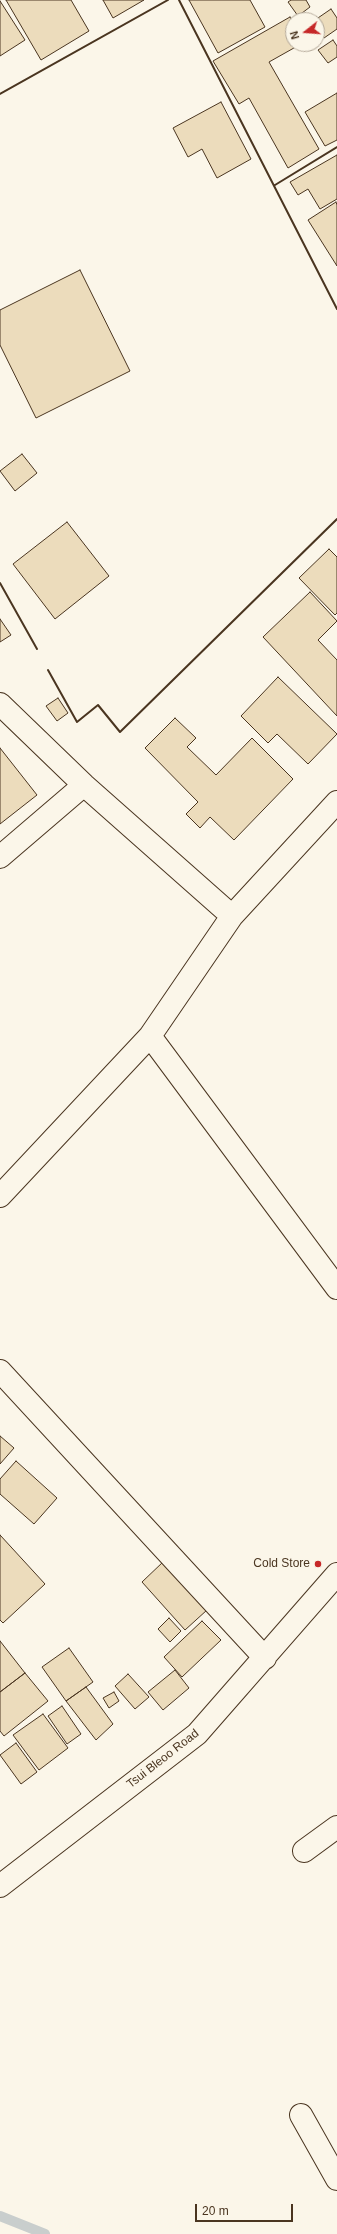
<!DOCTYPE html>
<html>
<head>
<meta charset="utf-8">
<style>
	body { margin:0 }
	#map { position:relative; width:337px; height:2234px; overflow:hidden; background:#fbf6e9; font-family:Helvetica,sans-serif }
	canvas { display:block }
	.north { position:absolute; left:285px; top:12px; width:40px; height:40px; box-sizing:border-box; background:#fbf6e9; border:1px solid #b4a999; border-radius:50%; rotate:253deg; font-size:11px; font-weight:700; line-height:16px; text-align:center; color:#4a3520 }
	.north::after { content:''; display:block; margin:auto; width:14px; height:18px; background:#c62828; clip-path:polygon(50% 0,100% 100%,50% 72%,0 100%) }
	.scale { position:absolute; left:195px; top:2204px; width:98px; height:18px; box-sizing:border-box; border:2px solid #4a3520; border-top:0; padding-left:5px; font-size:12px; line-height:14px; white-space:nowrap; color:#4a3520; -webkit-text-stroke:3px #fbf6e9; paint-order:stroke }
</style>
</head>
<body>
<div id="map">
<canvas width="337" height="2234"></canvas>
<div class="north">N</div>
<div class="scale">20 m</div>
</div>
<script>
const g = document.querySelector('canvas').getContext('2d');
g.lineJoin = 'round';
function poly(rows) {
  const path = new Path2D();
  for (const r of rows) {
    path.moveTo(r[0], r[1]);
    for (let i = 2; i < r.length; i += 2) path.lineTo(r[i], r[i + 1]);
  }
  return path;
}
function strokePath(path, color, width, dash) {
  g.strokeStyle = color;
  g.lineWidth = width;
  g.lineCap = dash ? 'butt' : 'round';
  g.setLineDash(dash || []);
  g.stroke(path);
}
function paint(path, color) {
  g.fillStyle = color;
  g.fill(path, 'evenodd');
}
function drawText(font, color, halo, rows, align = 'center') {
  g.font = font + ' Helvetica,sans-serif';
  g.lineWidth = 3;
  g.setLineDash([]);
  g.textBaseline = 'middle';
  g.strokeStyle = halo;
  g.fillStyle = color;
  for (const [text, x, y, turn = 0] of rows) {
    g.save();
    g.translate(x, y);
    g.rotate((+turn || 0) * Math.PI / 180);
    g.textAlign = isNaN(turn) ? turn : align;
    if (halo) g.strokeText(text, 0, 0);
    g.fillText(text, 0, 0);
    g.restore();
  }
}
strokePath(poly([
	[0,2216,45,2234]
]), '#c9cecd', 10);
const building = poly([
	[6,0,71,0,89,31,41,60,6,0],
	[103,0,144,0,113,18,103,0],
	[189,0,250,0,265,27,218,53,189,0],
	[291,0,306,0,310,7,298,16,288,2,291,0],
	[0,1,25,40,0,56,0,1],
	[331,9,337,18,337,29,324,38,317,28,317,20,315,20,331,9],
	[290,17,293,22,293,44,301,44,269,62,319,149,288,168,249,98,239,104,213,61,290,17],
	[333,40,337,46,337,57,328,63,318,50,333,40],
	[337,93,337,140,325,146,305,112,337,93],
	[221,102,251,159,217,178,202,149,188,157,173,128,221,102],
	[337,155,337,199,320,209,308,189,298,195,290,182,337,155],
	[336,202,337,205,337,266,308,220,336,202],
	[80,270,130,371,36,418,0,345,0,310,80,270],
	[22,454,37,473,15,491,0,471,22,454],
	[67,522,109,576,55,619,13,564,67,522],
	[329,549,337,557,337,613,335,615,299,578,329,549],
	[310,592,337,621,318,640,337,660,337,716,263,637,310,592],
	[0,619,11,635,0,642,0,619],
	[278,677,337,734,308,764,277,734,268,743,241,716,278,677],
	[58,698,68,713,57,721,46,706,58,698],
	[175,718,196,738,187,747,216,775,252,738,293,779,234,840,210,817,200,828,186,814,198,802,145,748,175,718],
	[0,748,37,795,0,824,0,748],
	[0,1436,14,1448,0,1464,0,1436],
	[16,1461,57,1498,34,1524,0,1494,0,1479,16,1461],
	[0,1535,45,1584,3,1623,0,1620,0,1535],
	[163,1562,207,1610,185,1630,142,1582,163,1562],
	[169,1618,181,1631,170,1642,158,1629,169,1618],
	[202,1621,221,1640,182,1677,164,1657,202,1621],
	[0,1641,25,1673,0,1692,0,1641],
	[69,1648,93,1682,66,1701,42,1667,69,1648],
	[175,1670,189,1688,163,1710,148,1692,175,1670],
	[25,1673,48,1701,4,1736,0,1731,0,1692,25,1673],
	[128,1674,149,1697,135,1709,115,1686,128,1674],
	[86,1687,113,1724,96,1740,66,1701,86,1687],
	[114,1692,119,1701,109,1708,103,1698,114,1692],
	[62,1706,81,1734,67,1744,48,1716,62,1706],
	[43,1714,68,1748,39,1770,13,1735,43,1714],
	[16,1743,37,1772,21,1784,0,1755,16,1743]
]);
paint(building, '#ecdcbc');
strokePath(building, '#4a3520', 1);
const minor = poly([
	[0,704,84,785,232,916],
	[0,857,84,785],
	[150,1036,337,1288],
	[0,1196,150,1036,232,916,337,802],
	[0,1371,265,1658],
	[304,1851,337,1827],
	[0,1886,197,1734,337,1574],
	[301,2115,337,2179]
]);
strokePath(minor, '#4a3520', 24);
strokePath(minor, '#fbf6e9', 22);
strokePath(poly([
	[179,0,337,309],
	[0,94,168,0],
	[275,185,337,147],
	[0,583,37,649],
	[48,670,77,722,98,705,120,732,337,519]
]), '#4a3520', 2);
for (const [x, y, r, color] of [
	[318,1564,4,"#c62828"]
]) {
  const dot = new Path2D();
  dot.arc(x, y, r, 0, 2 * Math.PI);
  g.fillStyle = color;
  g.fill(dot);
  strokePath(dot, '#fbf6e9', 1.5);
}
drawText('12px', '#4a3520', '#fbf6e9', [
	["Cold Store",310,1564]
], 'right');
drawText('12px', '#4a3520', '#fbf6e9', [
	["Tsui Bleoo Road",163,1759,-38]
]);
</script>
</body>
</html>
